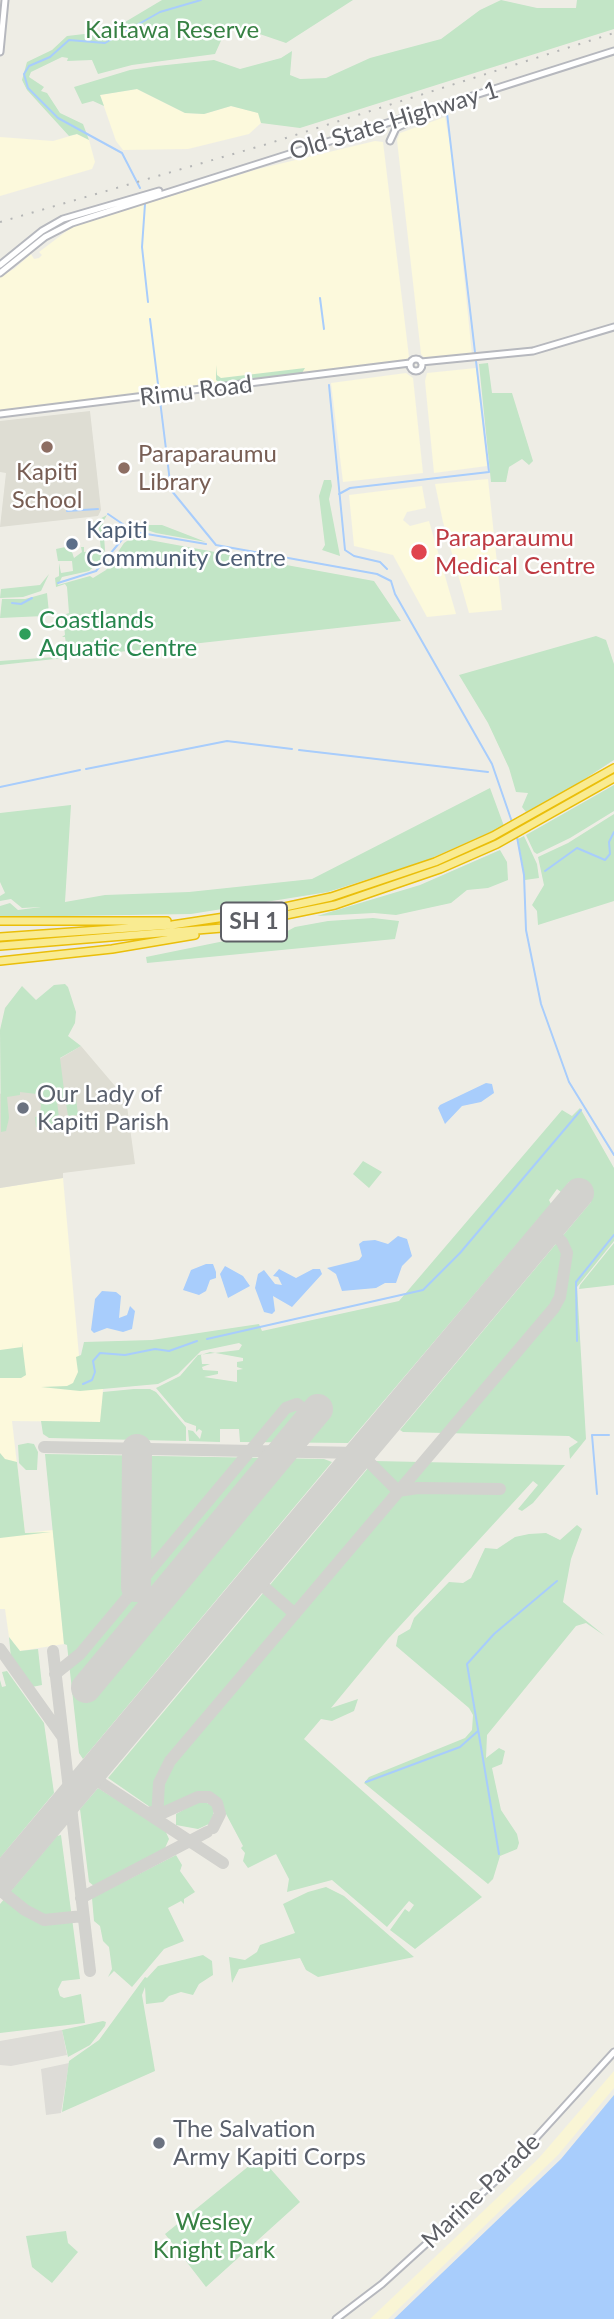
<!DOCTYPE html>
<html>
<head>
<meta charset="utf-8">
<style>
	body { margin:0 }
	canvas { display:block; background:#eeede5 }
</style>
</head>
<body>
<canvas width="614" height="2319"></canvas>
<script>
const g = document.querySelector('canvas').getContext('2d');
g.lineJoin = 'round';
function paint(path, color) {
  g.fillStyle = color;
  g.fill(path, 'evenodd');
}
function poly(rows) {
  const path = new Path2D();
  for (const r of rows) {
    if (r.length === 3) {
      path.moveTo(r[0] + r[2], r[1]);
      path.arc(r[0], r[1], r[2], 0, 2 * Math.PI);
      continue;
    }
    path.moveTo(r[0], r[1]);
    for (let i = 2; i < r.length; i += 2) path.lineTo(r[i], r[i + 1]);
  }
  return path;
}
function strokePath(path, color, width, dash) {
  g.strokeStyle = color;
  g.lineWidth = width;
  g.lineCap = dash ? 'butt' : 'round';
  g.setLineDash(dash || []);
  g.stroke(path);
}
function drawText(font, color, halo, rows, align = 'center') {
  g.font = font + ' Lato,sans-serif';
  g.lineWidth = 5;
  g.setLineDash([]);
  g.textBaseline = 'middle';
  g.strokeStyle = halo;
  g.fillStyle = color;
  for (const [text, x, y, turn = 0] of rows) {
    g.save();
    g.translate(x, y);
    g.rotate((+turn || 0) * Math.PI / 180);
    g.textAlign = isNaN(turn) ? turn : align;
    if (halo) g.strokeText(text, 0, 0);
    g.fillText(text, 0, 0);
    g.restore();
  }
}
paint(poly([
	[137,89,185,113,204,114,231,106,259,113,261,123,249,134,188,149,123,150,116,141,100,95],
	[445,117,452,155,472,355,426,360,421,354,397,140,400,133],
	[77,134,89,140,95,162,92,169,0,196,0,137,53,141],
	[375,141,383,142,409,357,402,363,0,413,0,276,14,269,31,254,34,259,39,258,42,255,39,252,72,227,258,169],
	[476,368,487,466,434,473,425,381,427,373],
	[406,373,413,378,423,473,343,482,331,383],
	[488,479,502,610,469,613,443,522,435,484],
	[422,486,426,508,407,512,403,520,410,526,429,521,456,614,427,617,393,555,354,546,349,495],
	[63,1178,82,1389,103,1389,101,1422,12,1421,25,1533,53,1530,64,1644,20,1651,9,1637,5,1609,0,1609,0,1188]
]), '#fcf9dc');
paint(poly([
	[62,2030,67,2055,11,2066,0,2065,0,2041],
	[69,2063,61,2113,46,2115,41,2069]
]), '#dddcd7');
paint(poly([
	[90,411,101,510,98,516,0,527,6,473,0,472,0,421],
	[81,1046,126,1099,135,1164,63,1173,63,1178,0,1188,0,1094]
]), '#deddd3');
paint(poly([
	[162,0,353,0,286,43,248,30,236,29,224,34,215,54,132,65,98,74,92,60,67,61,68,58,62,57,31,72,29,77,44,87,41,91,47,93,60,113,83,124,89,140,77,134,69,136,27,90,22,80,27,62,52,50,67,36,110,31],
	[501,0,537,8,576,8,577,0,614,0,614,29,300,128,261,123,258,113,231,106,204,114,185,113,137,89,100,95,104,106,93,101,82,104,74,87,130,70,157,66,214,60,240,69,281,58,292,51,290,75,300,79,326,78,370,58,441,39,480,10],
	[488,363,492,393,512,393,533,461,529,465,522,459,509,467,506,482,491,482,479,364],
	[216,365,217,375,221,378,305,368,302,373,220,383,216,380],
	[324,480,331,480,332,486,329,499,340,556,322,550,325,545,319,496],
	[107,515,103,522,105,550,101,560,89,571,62,577,58,585,90,576,93,578,106,570,124,543,133,537,374,581,401,621,0,665,0,661,55,657,61,653,66,644,65,637,62,637,65,635,63,615,69,613,67,587,65,584,56,587,55,578,59,576,59,563,61,573,73,571,72,561,58,561,56,549,70,546,74,558,82,552,81,547,84,547,84,552,101,550,98,522,94,522],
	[149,525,162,525,206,542,156,533,147,530],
	[49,574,41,591,23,597,0,598,1,589,40,585],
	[47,593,49,613,44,616,0,618,2,599,25,599],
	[596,636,606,640,614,664,614,760,560,795,526,812,522,807,528,793,516,792,509,768,488,723,459,675],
	[614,785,614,811,570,838,537,854,534,852,526,835],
	[490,788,504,826,425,861,328,892,191,914,0,917,0,906,10,903,18,910,41,907,22,908,11,899,0,901,0,896,5,893,0,882,0,813,71,805,65,902,105,895,189,892,312,879],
	[614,814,614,901,538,925,537,911,532,905,544,885,538,857,568,843],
	[524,836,537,864,539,878,525,880,518,839],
	[500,850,507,862,508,880,488,888,467,890,451,903,396,915,374,913,317,916,420,885],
	[373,918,399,921,395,939,147,963,146,957,244,937,282,934,295,927,328,921],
	[54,985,65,984,68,987,76,1012,75,1023,68,1036,81,1046,60,1058,65,1098,55,1100,76,1098,78,1115,68,1116,66,1103,57,1102,59,1117,55,1118,56,1125,36,1127,35,1117,40,1116,41,1105,37,1094,20,1092,20,1095,7,1097,9,1118,6,1131,1,1132,0,1030,5,1008,22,986,36,1000],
	[580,1108,614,1168,614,1241,577,1287,586,1439,570,1459,569,1448,578,1442,569,1436,403,1432,400,1430,591,1202,569,1182,561,1192,557,1189,549,1200,551,1204,348,1443,240,1442,239,1429,220,1429,220,1442,189,1441,188,1430,193,1431,200,1439,202,1431,199,1429,196,1432,196,1426,185,1422,156,1388,180,1376,198,1355,239,1350,242,1345,239,1343,201,1351,178,1374,158,1384,80,1391,41,1387,67,1386,73,1383,78,1372,76,1357,81,1355,84,1342,152,1340,259,1324,262,1331,399,1301,562,1110,572,1116],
	[210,1352,243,1358,243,1361,237,1362,237,1367,243,1369,237,1370,237,1382,204,1377,218,1374,218,1371,203,1370,202,1367,210,1364,202,1364,201,1355],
	[363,1161,382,1172,369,1188,353,1174],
	[614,1243,614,1285,579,1289,580,1285],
	[22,1342,26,1375,21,1378,0,1378,0,1350,22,1347],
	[134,1389,150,1389,156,1392,186,1427,186,1441,49,1438,43,1434,41,1421,100,1422,103,1392],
	[28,1443,34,1444,38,1452,37,1470,26,1470,19,1463,18,1445],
	[0,1453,5,1459,17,1462,25,1533,51,1532,0,1538],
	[45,1454,324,1459,332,1462,83,1759,79,1753,67,1645,64,1644],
	[374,1461,565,1465,533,1503,522,1511,518,1509,538,1485,533,1481,388,1639,331,1708,358,1699,354,1711,332,1721,321,1719,304,1739,482,1897,415,1949,390,1930,405,1909,409,1912,414,1905,409,1901,387,1927,332,1880,287,1892,289,1879,276,1854,248,1868,243,1861,245,1853,241,1848,243,1846,217,1797,202,1792,166,1807,150,1807,108,1778],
	[577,1525,582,1529,571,1559,563,1602,605,1636,586,1623,576,1626,487,1735,486,1758,499,1748,505,1751,502,1764,492,1768,501,1810,517,1834,519,1843,517,1849,500,1856,493,1879,488,1884,364,1783,369,1777,465,1738,472,1730,473,1715,469,1708,396,1646,398,1636,410,1629,414,1618,449,1582,463,1583,471,1578,485,1548,497,1549,515,1537,529,1534,546,1533,560,1540],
	[9,1637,20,1651,38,1649,42,1685,32,1687,11,1658],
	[7,1671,44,1723,54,1793,0,1858,0,1680,2,1687,6,1686,2,1672],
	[98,1788,165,1830,169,1839,165,1848,94,1886,89,1882,80,1809],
	[201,1800,215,1807,211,1823,198,1829,176,1825,176,1814],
	[61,1835,80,1979,62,1981,58,1989,60,1996,64,1998,81,1994,85,2023,0,2033,0,1904,57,1836],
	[176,1855,182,1865,180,1871,195,1892,184,1899,184,1904,181,1901,168,1908,184,1941,164,1949,132,1987,114,1971,108,1977,112,1969,109,1947,103,1941,100,1926,94,1921,92,1898],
	[326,1887,344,1896,414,1957,318,1977,306,1970,300,1958,239,1969,232,1983,229,1957,245,1960,257,1952,260,1945,295,1933,283,1904,308,1892],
	[203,1955,212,1961,213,1975,199,1984,193,1995,181,1992,169,1996,163,2002,146,2004,145,1987,142,1995,155,2071,62,2112,69,2061,99,2040,145,1977,147,1978,158,1966],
	[103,2021,106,2022,105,2026,90,2045,68,2057,62,2030],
	[260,2157,300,2202,206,2287,165,2234],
	[66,2231,68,2243,78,2252,52,2283,32,2267,26,2236]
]), '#c2e5c6');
paint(poly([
	[614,2071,614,2088,558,2155,388,2319,370,2319,539,2158]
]), '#f9f5d5');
paint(poly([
	[486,1083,492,1084,494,1093,481,1102,462,1106,445,1124,438,1108,440,1105],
	[398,1236,407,1239,412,1256,402,1266,396,1283,385,1283,376,1288,342,1291,336,1274,327,1268,359,1260,362,1256,359,1244,363,1241,375,1240,388,1244],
	[206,1264,213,1264,216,1272,216,1278,210,1280,206,1291,199,1295,183,1290,191,1270],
	[225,1266,243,1276,250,1286,228,1298,220,1274],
	[279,1269,296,1278,313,1269,320,1269,322,1274,292,1307,273,1296,275,1311,272,1314,264,1312,255,1288,258,1274,264,1270,275,1284,282,1285,278,1277,273,1276],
	[102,1291,116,1292,121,1296,119,1318,127,1315,130,1306,135,1311,132,1329,123,1332,107,1328,94,1333,91,1330,95,1299],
	[614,2095,614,2319,394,2319,561,2159]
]), '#a8cdfc');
strokePath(poly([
	[140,188,122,153,58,118,28,88,24,74,29,66,50,57,69,40,105,43,160,12,201,0],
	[145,204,142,247,148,302],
	[320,298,324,329],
	[150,319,171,490,216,545,377,574,391,581,395,594,492,764,512,822],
	[329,385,345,550,354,556,380,562,387,569],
	[339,494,350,488,489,472,447,113],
	[67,511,98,509],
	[108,514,130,529],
	[58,583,96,571,129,531,206,544],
	[12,603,21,604,32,598],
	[299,750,488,772],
	[86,769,227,741,292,749],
	[0,787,80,770],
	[517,837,524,875,526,930,541,1004,569,1082,614,1155],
	[545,871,577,848,605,860,610,854,609,842,614,832],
	[207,1339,423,1290,460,1253,581,1110],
	[577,1341,576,1282,614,1235],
	[83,1384,92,1380,95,1372,93,1361,100,1353,125,1355,155,1349,169,1351,197,1341],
	[597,1494,592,1435,609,1435],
	[366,1782,460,1747,478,1731],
	[499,1854,467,1664,494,1634,557,1581]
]), '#a8cdfc', 2);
strokePath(poly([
	[44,1447,360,1453,398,1491,418,1488,500,1489],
	[255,1579,295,1614],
	[0,1649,62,1736],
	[53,1651,90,1971],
	[55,1674,80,1654,286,1408,297,1404,312,1416],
	[89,1775,223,1863],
	[151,1812,165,1812,198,1797,209,1797,217,1803,220,1814,213,1828],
	[157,1819,159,1783,170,1761,554,1308,560,1297,567,1253,562,1242,548,1229],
	[0,1890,25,1910,44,1920,83,1916],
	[81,1898,207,1832]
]), '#d2d2ce', 12);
strokePath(poly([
	[136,1587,137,1449],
	[86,1688,318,1409],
	[0,1881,579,1193]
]), '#d2d2ce', 30);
const secondary = poly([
	[0,52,5,0],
	[390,141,396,128,439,108],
	[0,265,42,231,63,219,159,191],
	[0,273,45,237,72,223,614,51],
	[416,365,6],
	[421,362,533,351,614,327],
	[0,414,410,363],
	[336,2319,382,2284,502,2175,614,2052]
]);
const highway = poly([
	[0,921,167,921],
	[0,937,172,925,271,910,331,897,435,862,493,836,614,768],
	[0,946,222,928,335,905,440,869,497,844,614,778],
	[0,961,112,949,195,935]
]);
strokePath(secondary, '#b6b8be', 9);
strokePath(highway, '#eabe09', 10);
strokePath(secondary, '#fff', 5);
strokePath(highway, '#f9eb91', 7);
strokePath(poly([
	[0,222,264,145,614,33]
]), '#b5b6b6', 2, [2, 9]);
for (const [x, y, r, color] of [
	[47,447,7,"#8d6e63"],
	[124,468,7,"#8d6e63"],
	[72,544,7,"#5c6f8a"],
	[419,552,9,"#e0444e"],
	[25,634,7,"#2e9e5b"],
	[23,1108,7,"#6b7280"],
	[159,2143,7,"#6b7280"]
]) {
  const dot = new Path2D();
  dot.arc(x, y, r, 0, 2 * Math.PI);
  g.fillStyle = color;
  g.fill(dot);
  strokePath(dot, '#fff', 2.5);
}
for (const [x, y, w] of [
	[254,922,66]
]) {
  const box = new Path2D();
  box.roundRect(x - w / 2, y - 19.5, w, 39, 5);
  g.fillStyle = '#fff';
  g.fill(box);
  strokePath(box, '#5d5f65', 2);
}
drawText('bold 23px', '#5d5f65', null, [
	["SH 1",254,922]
]);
drawText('24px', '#378143', '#fff', [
	["Kaitawa Reserve",172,30],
	["Wesley",214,2222],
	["Knight Park",214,2250]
]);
drawText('24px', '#5d5f65', '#fff', [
	["Old State Highway 1",394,121,-17],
	["Rimu Road",196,391,-7],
	["Marine Parade",481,2191,-44]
]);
drawText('24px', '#785e54', '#fff', [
	["Paraparaumu",138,454],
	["Library",138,482],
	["Kapiti",47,472,"center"],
	["School",47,500,"center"]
], 'left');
drawText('24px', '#4e5e75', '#fff', [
	["Kapiti",86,530],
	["Community Centre",86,558]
], 'left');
drawText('24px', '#be3a42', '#fff', [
	["Paraparaumu",435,538],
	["Medical Centre",435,566]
], 'left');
drawText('24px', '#27864d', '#fff', [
	["Coastlands",39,620],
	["Aquatic Centre",39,648]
], 'left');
drawText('24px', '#5b616d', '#fff', [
	["Our Lady of",37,1094],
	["Kapiti Parish",37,1122],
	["The Salvation",173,2129],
	["Army Kapiti Corps",173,2157]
], 'left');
</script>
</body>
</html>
